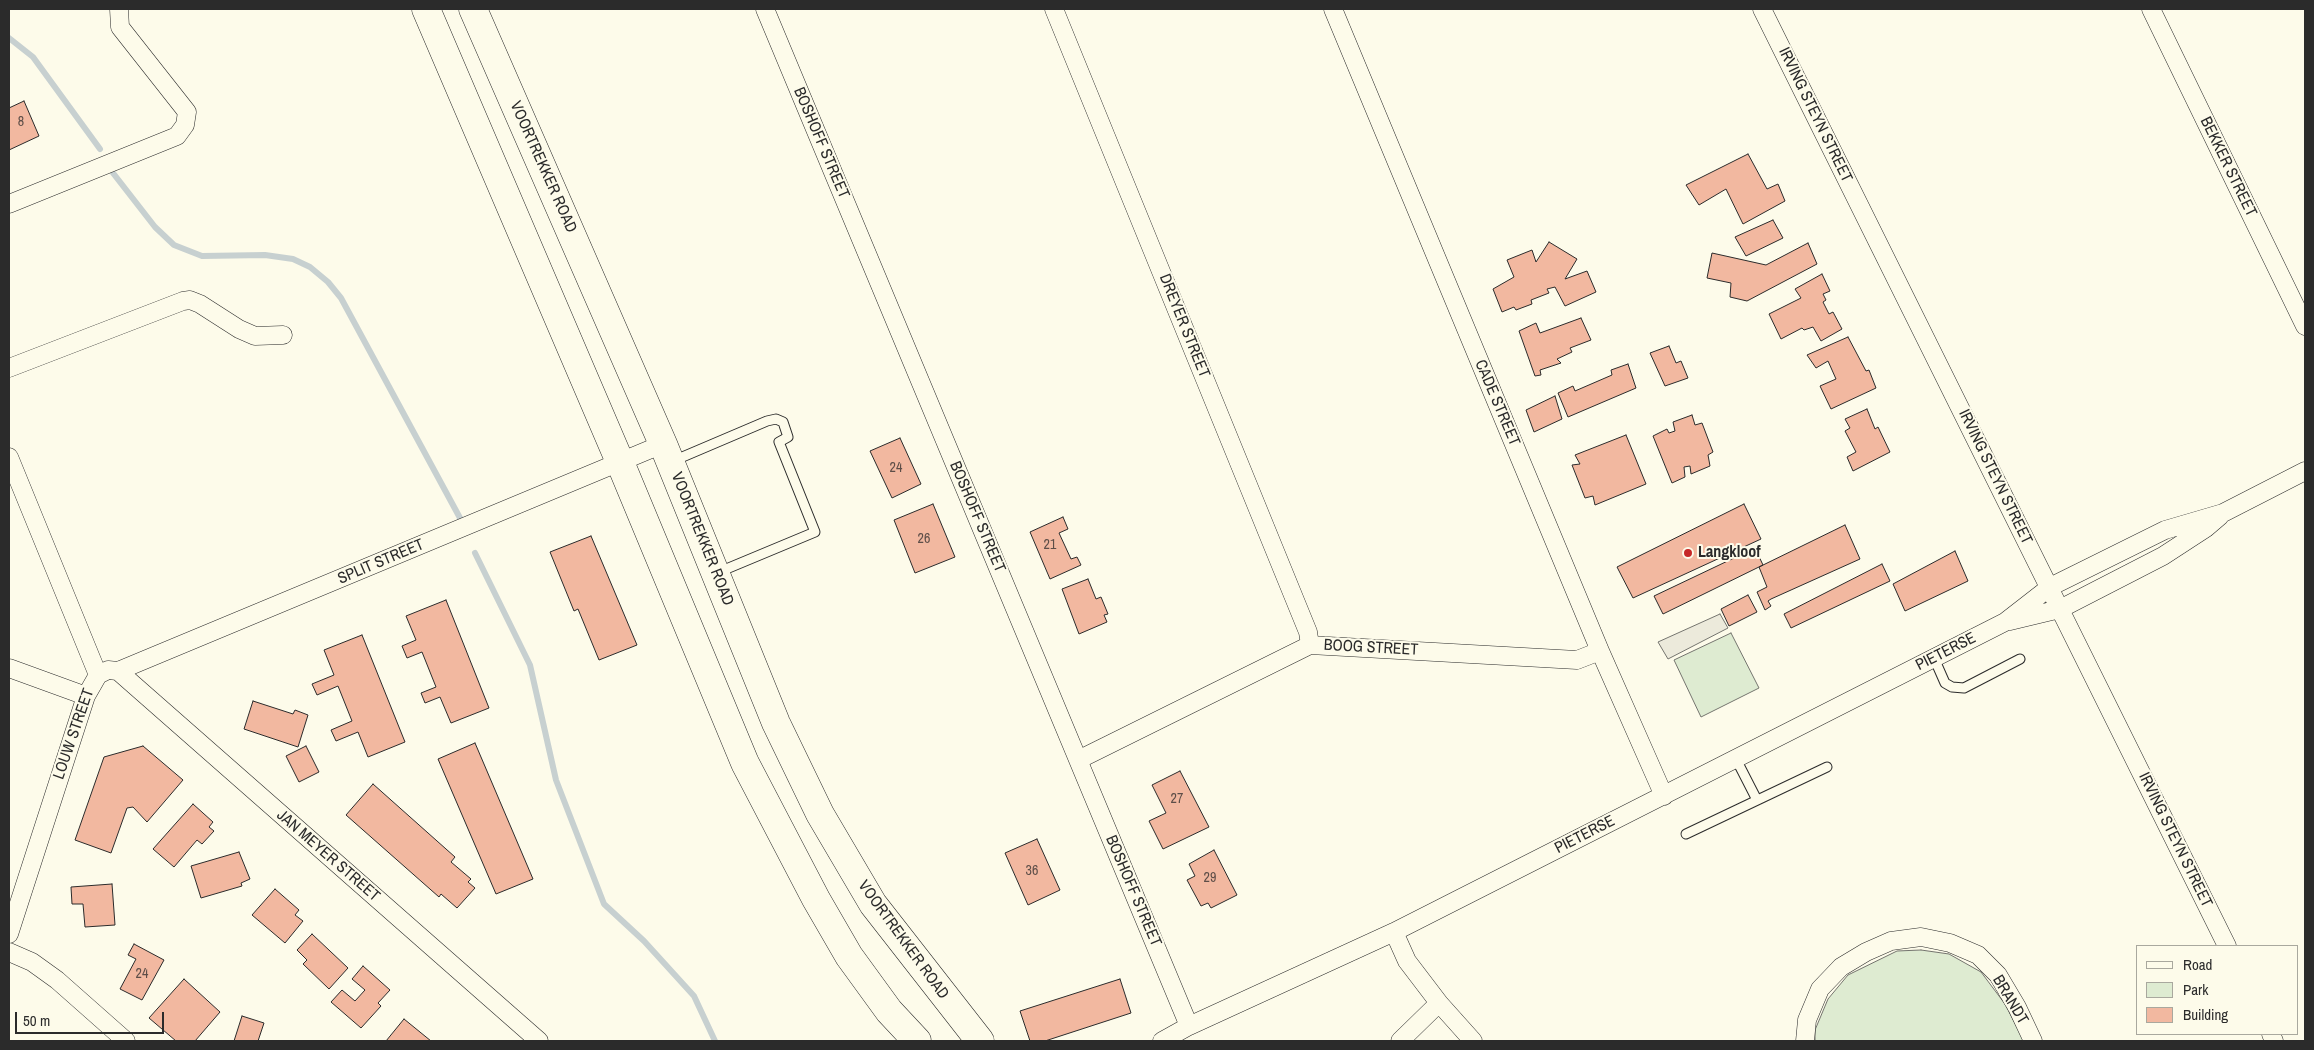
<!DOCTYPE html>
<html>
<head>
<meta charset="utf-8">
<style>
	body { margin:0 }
	#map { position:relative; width:2314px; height:1050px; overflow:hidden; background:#fdfbea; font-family:"Archivo Narrow",sans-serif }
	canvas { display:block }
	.frame { position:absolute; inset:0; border:10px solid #2b2b2b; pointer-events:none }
	.legend { position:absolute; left:2136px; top:945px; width:162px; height:90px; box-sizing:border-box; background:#fdfbea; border:1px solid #a9a89e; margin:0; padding:6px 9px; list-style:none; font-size:15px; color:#2b2b2b }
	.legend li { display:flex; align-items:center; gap:10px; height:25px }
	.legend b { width:25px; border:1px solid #a9a89e }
	.scale { position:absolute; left:15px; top:1012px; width:149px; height:22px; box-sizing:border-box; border:2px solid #2b2b2b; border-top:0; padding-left:6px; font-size:15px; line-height:18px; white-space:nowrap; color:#2b2b2b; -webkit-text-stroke:4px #fdfbea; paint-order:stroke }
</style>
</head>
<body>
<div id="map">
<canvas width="2314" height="1050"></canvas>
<div class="frame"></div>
<ul class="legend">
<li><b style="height:6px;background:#fdfbea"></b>Road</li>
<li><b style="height:14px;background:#deebd1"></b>Park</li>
<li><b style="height:14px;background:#f2b8a0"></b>Building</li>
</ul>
<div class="scale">50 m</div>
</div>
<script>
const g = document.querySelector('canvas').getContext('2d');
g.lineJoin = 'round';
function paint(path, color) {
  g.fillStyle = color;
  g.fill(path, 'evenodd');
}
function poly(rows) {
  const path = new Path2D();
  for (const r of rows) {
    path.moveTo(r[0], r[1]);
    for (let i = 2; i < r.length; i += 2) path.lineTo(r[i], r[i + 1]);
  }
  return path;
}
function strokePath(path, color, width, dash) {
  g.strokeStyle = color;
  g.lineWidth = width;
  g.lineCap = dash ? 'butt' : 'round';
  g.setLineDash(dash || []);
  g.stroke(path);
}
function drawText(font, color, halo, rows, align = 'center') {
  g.font = font + ' "Archivo Narrow",sans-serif';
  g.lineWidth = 4;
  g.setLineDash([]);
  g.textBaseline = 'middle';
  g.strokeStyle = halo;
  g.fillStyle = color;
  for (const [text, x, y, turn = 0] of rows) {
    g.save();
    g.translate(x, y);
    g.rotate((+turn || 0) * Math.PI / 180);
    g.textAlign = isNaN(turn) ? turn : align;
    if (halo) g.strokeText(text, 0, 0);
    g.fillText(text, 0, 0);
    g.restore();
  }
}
const green = poly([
	[1731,633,1759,688,1701,717,1674,660,1731,633],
	[1921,950,1949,954,1981,972,2005,1004,2024,1041,1815,1041,1815,1030,1828,999,1848,975,1897,951,1921,950]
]);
paint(green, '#deebd1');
strokePath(green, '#74746e', 1);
const parking = poly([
	[1720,614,1728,628,1668,659,1658,642,1720,614]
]);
paint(parking, '#eceadb');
strokePath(parking, '#74746e', 1);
strokePath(poly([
	[9,38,33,57,100,149],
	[113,173,155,227,174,245,202,256,265,255,293,259,310,267,328,282,341,298,460,518],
	[475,553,530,665,556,780,604,904,644,941,694,996,715,1041]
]), '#c7d0d0', 6);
const building = poly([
	[24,101,39,136,9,150,9,108,24,101],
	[1748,154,1767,189,1778,184,1785,201,1743,224,1726,189,1699,205,1686,185,1748,154],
	[1773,220,1783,238,1746,256,1735,237,1773,220],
	[1549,242,1577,259,1565,279,1587,271,1596,292,1565,306,1555,287,1547,289,1549,293,1531,300,1532,304,1516,310,1514,307,1502,312,1493,289,1514,277,1507,260,1532,250,1536,262,1549,242],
	[1808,243,1817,264,1747,301,1730,297,1731,283,1707,278,1712,253,1766,265,1808,243],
	[1822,274,1830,291,1823,294,1826,300,1823,302,1829,314,1833,312,1842,329,1821,341,1813,327,1804,330,1802,328,1781,339,1769,314,1801,298,1795,289,1822,274],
	[1581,318,1591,340,1570,348,1572,352,1557,359,1561,363,1540,370,1541,375,1535,376,1519,331,1536,323,1540,333,1581,318],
	[1848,337,1866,371,1869,370,1876,388,1831,409,1820,386,1836,379,1828,361,1816,368,1807,355,1848,337],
	[1669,346,1676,363,1681,361,1688,378,1665,386,1650,353,1669,346],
	[1628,364,1636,388,1568,417,1558,393,1573,386,1575,391,1612,375,1611,370,1628,364],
	[1555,396,1562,419,1534,432,1526,410,1555,396],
	[1867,409,1875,429,1878,427,1890,452,1853,471,1847,457,1856,452,1845,431,1850,428,1845,419,1867,409],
	[1692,415,1695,425,1702,423,1713,452,1708,455,1710,466,1691,474,1690,466,1684,467,1685,477,1672,483,1653,436,1667,429,1669,433,1675,431,1673,422,1692,415],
	[1626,435,1646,484,1595,505,1593,496,1585,498,1572,465,1580,464,1575,455,1626,435],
	[900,438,921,484,892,498,870,451,900,438],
	[933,504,955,557,915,573,894,520,933,504],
	[1744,504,1761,539,1633,598,1617,567,1744,504],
	[1063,517,1068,529,1059,533,1071,559,1077,557,1081,565,1050,579,1030,532,1063,517],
	[1845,525,1860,559,1771,599,1768,601,1771,606,1765,610,1757,592,1767,587,1759,567,1845,525],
	[591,536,637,645,599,660,578,609,574,611,550,552,591,536],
	[1755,548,1763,565,1663,614,1654,596,1755,548],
	[1955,551,1968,581,1905,611,1893,584,1955,551],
	[1882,564,1890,581,1791,628,1784,614,1882,564],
	[1088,579,1096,599,1101,597,1108,614,1104,615,1107,622,1079,634,1062,589,1088,579],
	[1748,595,1757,612,1729,626,1721,609,1748,595],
	[446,600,489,708,451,723,440,697,425,703,421,693,436,687,422,652,407,658,402,646,416,640,406,616,446,600],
	[362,635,405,742,368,757,358,732,336,741,331,730,352,721,338,686,317,695,312,684,334,675,324,650,362,635],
	[253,701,293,714,295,710,308,715,298,747,244,729,253,701],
	[475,743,533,879,496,894,438,759,475,743],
	[143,746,183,780,147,822,133,807,127,808,111,853,75,840,104,757,143,746],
	[306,746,319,772,299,782,286,756,306,746],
	[1180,771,1209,827,1163,849,1149,821,1166,813,1152,785,1180,771],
	[373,784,455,857,451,862,471,879,468,882,475,888,457,908,441,894,439,897,346,815,373,784],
	[193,804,213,822,209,827,214,831,202,844,197,840,174,867,153,849,193,804],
	[1037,839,1060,890,1028,905,1005,853,1037,839],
	[1214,850,1237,895,1211,908,1208,903,1201,906,1187,880,1195,876,1189,864,1214,850],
	[239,852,250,879,241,883,242,886,201,898,191,866,239,852],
	[112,884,115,925,85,927,83,904,72,904,71,887,112,884],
	[275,889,299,910,295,915,303,921,285,943,252,915,275,889],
	[312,934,348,968,329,989,303,964,307,960,297,950,312,934],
	[134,944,164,960,142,1000,120,989,136,959,128,955,134,944],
	[363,966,390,990,378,1003,381,1006,361,1028,331,1002,342,990,355,1001,365,990,352,979,363,966],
	[184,979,220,1012,195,1041,176,1041,149,1018,184,979],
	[1120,979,1131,1013,1045,1041,1030,1041,1020,1011,1120,979],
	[242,1016,264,1023,258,1041,234,1041,242,1016],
	[404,1019,431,1041,386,1041,404,1019]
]);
paint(building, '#f2b8a0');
strokePath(building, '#2b2b2b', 1);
const lane = poly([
	[673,461,767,421,776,419,783,422,788,437,779,442,815,532,719,572],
	[1934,658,1945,683,1952,687,1964,688,2020,659],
	[1736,759,1757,800],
	[1686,834,1827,767]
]);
const street = poly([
	[765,9,1189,1026],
	[1054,9,1308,632,1310,645],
	[1333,9,1600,651,1664,796],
	[1762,9,2227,946],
	[2151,9,2305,326],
	[9,204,177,136,185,125,187,112,120,27,119,9],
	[9,368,183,301,190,300,200,304,239,329,255,336,283,335],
	[9,457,98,675],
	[2010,621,2060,609,2163,556,2206,528,2220,516],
	[9,668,86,696],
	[118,671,539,1041],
	[1078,760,1310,645,1577,660,1600,651],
	[1394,932,1407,961,1439,1003,1473,1041],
	[9,934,86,696,98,675,108,670,118,671,663,444],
	[9,952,32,962,57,980,126,1041],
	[2271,1034,2274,1041],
	[1162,1041,1189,1026,1394,932,2005,622,2050,587,2165,530,2223,513,2305,471],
	[1400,1041,1439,1003],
	[1805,1041,1807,1020,1820,989,1841,967,1866,952,1891,941,1921,937,1950,943,1978,955,1998,975,2017,1007,2033,1041]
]);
const primary = poly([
	[426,9,620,462,745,763,816,899,849,956,889,1011,917,1041],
	[473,9,663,444,776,723,820,814,873,904,980,1041]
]);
strokePath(lane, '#2b2b2b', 11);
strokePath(street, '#2b2b2b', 19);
strokePath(primary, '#2b2b2b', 29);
strokePath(lane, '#fdfbea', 9);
strokePath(street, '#fdfbea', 18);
strokePath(primary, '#fdfbea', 28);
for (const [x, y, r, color] of [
	[1688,553,5,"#c62828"]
]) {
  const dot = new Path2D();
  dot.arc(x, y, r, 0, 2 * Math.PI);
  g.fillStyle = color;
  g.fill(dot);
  strokePath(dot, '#fdfbea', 2);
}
drawText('14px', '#5d4e48', null, [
	["8",21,122],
	["24",896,468],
	["26",924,539],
	["21",1050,545],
	["27",1177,799],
	["36",1032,871],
	["29",1210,878],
	["24",142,974]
]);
drawText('16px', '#2b2b2b', '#fdfbea', [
	["IRVING STEYN STREET",1815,115,64],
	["BOSHOFF STREET",821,143,67],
	["VOORTREKKER ROAD",543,167,66],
	["BEKKER STREET",2228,167,64],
	["DREYER STREET",1184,326,68],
	["CADE STREET",1497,403,67],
	["IRVING STEYN STREET",1995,477,64],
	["BOSHOFF STREET",977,517,67],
	["VOORTREKKER ROAD",702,539,68],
	["SPLIT STREET",381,562,-23],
	["BOOG STREET",1371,648,3],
	["PIETERSE",1946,652,-27],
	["LOUW STREET",74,734,-71],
	["PIETERSE",1585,835,-27],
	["IRVING STEYN STREET",2175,840,64],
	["JAN MEYER STREET",328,856,41],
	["BOSHOFF STREET",1133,891,67],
	["VOORTREKKER ROAD",903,940,54],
	["BRANDT",2010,1000,59]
]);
drawText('bold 16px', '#2b2b2b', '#fdfbea', [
	["Langkloof",1698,553]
], 'left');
</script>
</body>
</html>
